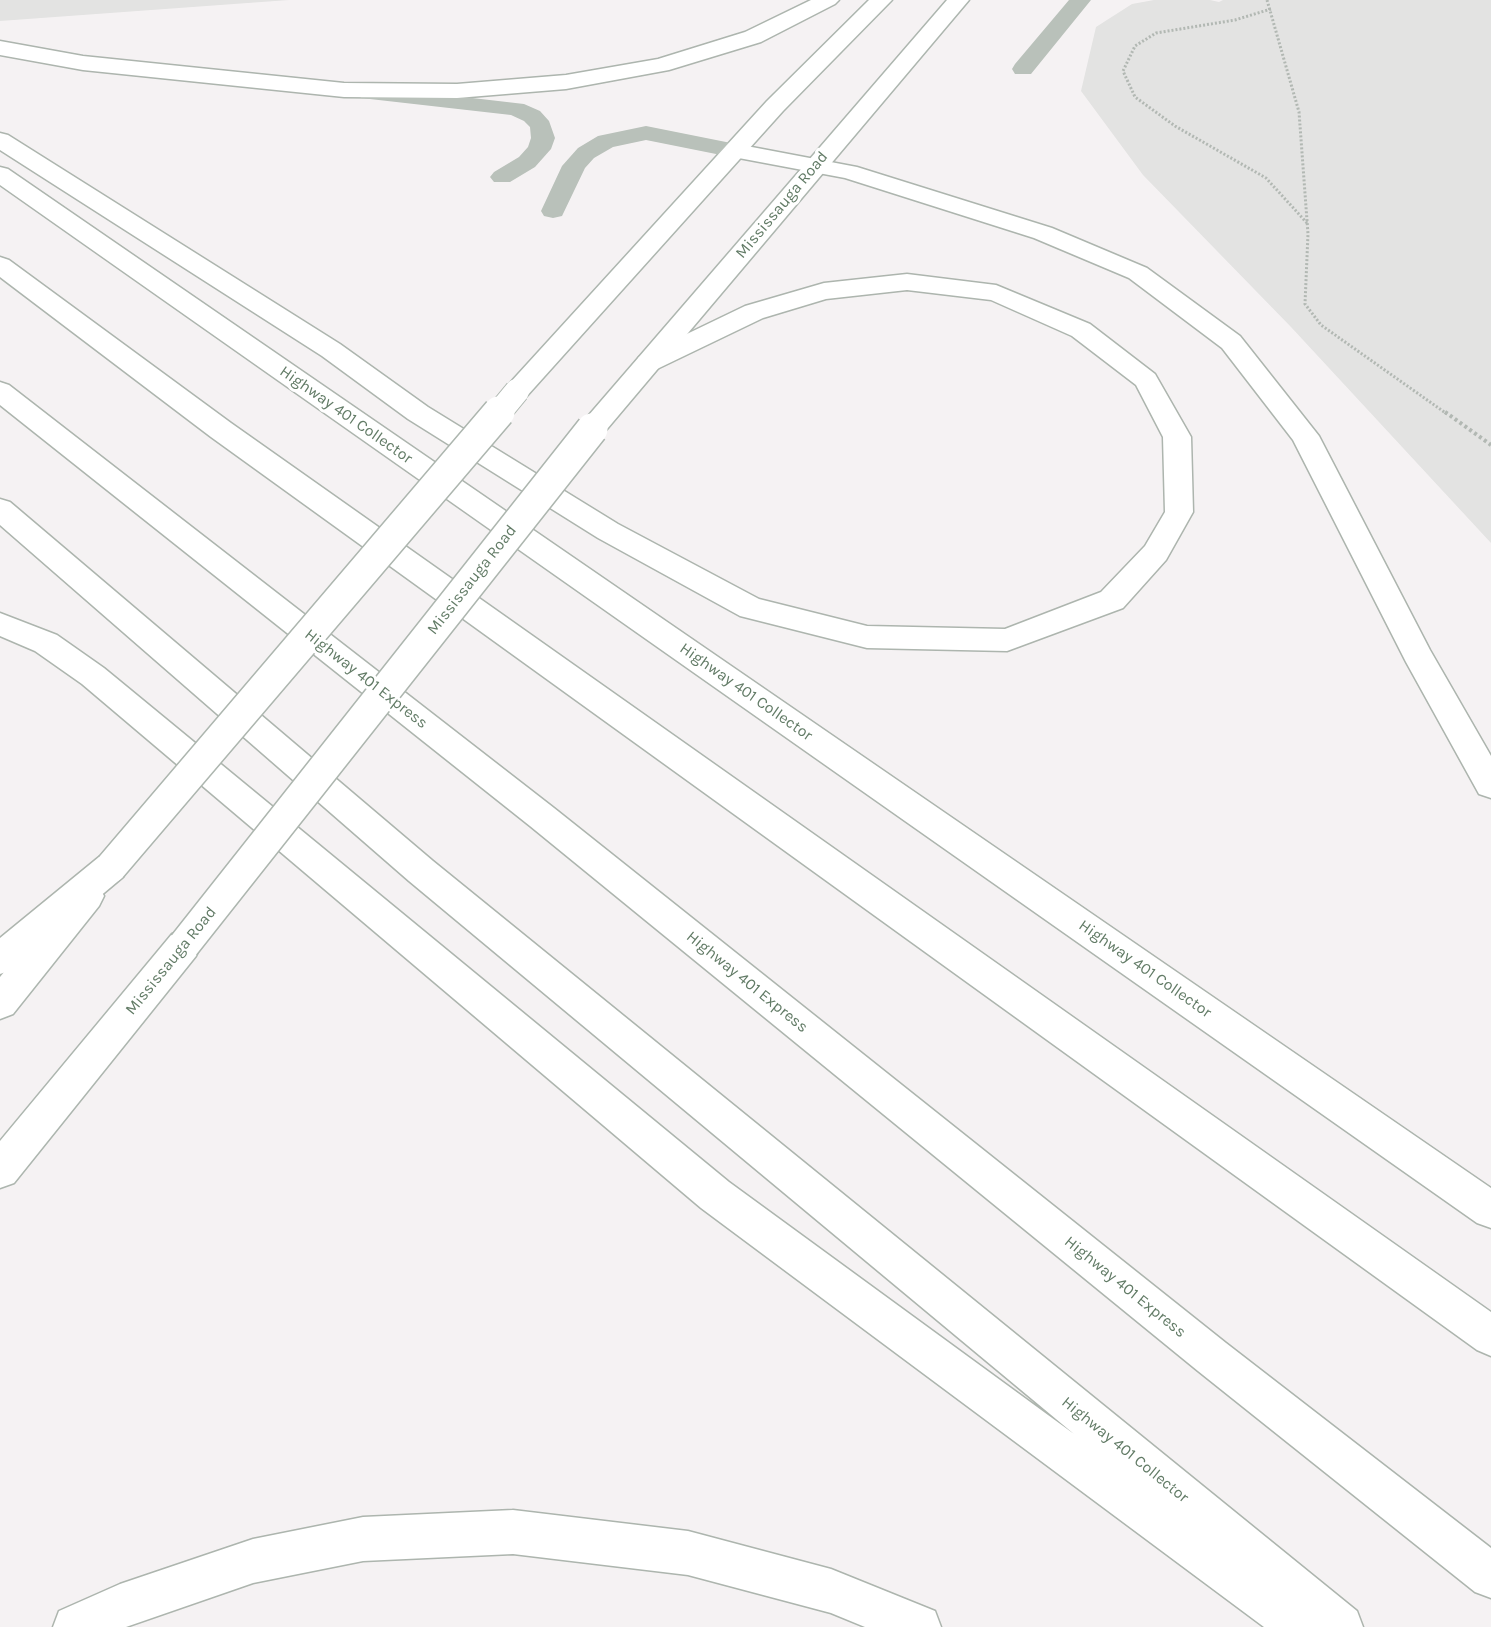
<!DOCTYPE html>
<html>
<head>
<meta charset="utf-8">
<style>
	body { margin:0 }
	canvas { display:block; background:#f5f2f3 }
</style>
</head>
<body>
<canvas width="1491" height="1627"></canvas>
<script>
const g = document.querySelector('canvas').getContext('2d');
g.lineJoin = 'round';
function paint(path, color) {
  g.fillStyle = color;
  g.fill(path, 'evenodd');
}
function poly(rows) {
  const path = new Path2D();
  for (const r of rows) {
    path.moveTo(r[0], r[1]);
    for (let i = 2; i < r.length; i += 2) path.lineTo(r[i], r[i + 1]);
  }
  return path;
}
function strokePath(path, color, width, dash) {
  g.strokeStyle = color;
  g.lineWidth = width;
  g.lineCap = dash ? 'butt' : 'round';
  g.setLineDash(dash || []);
  g.stroke(path);
}
function drawText(font, color, halo, rows, align = 'center') {
  g.font = font + ' Karla,sans-serif';
  g.lineWidth = 6;
  g.setLineDash([]);
  g.textBaseline = 'middle';
  g.strokeStyle = halo;
  g.fillStyle = color;
  for (const [text, x, y, turn = 0] of rows) {
    g.save();
    g.translate(x, y);
    g.rotate((+turn || 0) * Math.PI / 180);
    g.textAlign = isNaN(turn) ? turn : align;
    if (halo) g.strokeText(text, 0, 0);
    g.fillText(text, 0, 0);
    g.restore();
  }
}
paint(poly([
	[0,0,289,0,0,21],
	[1154,0,1210,0,1219,2,1223,0,1491,0,1491,543,1291,327,1143,175,1081,91,1096,27,1132,4]
]), '#e3e3e2');
const major = poly([
	[869,0,892,0,783,111,526,397,517,400,508,397,504,391,508,385,767,101,869,0],
	[947,0,969,0,602,435,592,438,582,435,578,429,582,423,947,0],
	[87,882,99,886,104,896,99,906,13,1014,0,1019,0,977,75,886,87,882],
	[184,930,196,934,201,945,196,956,14,1183,0,1188,0,1141,172,934,184,930]
]);
const highway = poly([
	[811,0,839,0,835,4,761,42,669,70,566,89,457,98,344,97,83,70,0,55,0,41,83,56,344,83,457,84,566,75,658,59,745,32,811,0],
	[0,133,8,135,340,344,428,407,618,524,759,599,867,626,1005,629,1101,592,1145,546,1165,512,1163,437,1136,385,1072,336,991,300,907,290,826,299,763,318,657,369,648,372,639,369,635,363,639,357,745,306,824,283,907,274,996,285,1090,324,1155,374,1191,437,1193,512,1166,560,1123,608,1007,651,867,648,740,616,598,538,408,419,322,356,0,150,0,133],
	[736,144,857,167,1052,228,1147,268,1240,336,1319,436,1430,650,1491,756,1491,798,1479,794,1406,662,1293,440,1222,348,1129,278,1034,238,845,178,728,156,724,151,728,146,736,144],
	[0,167,8,169,1491,1188,1491,1228,1477,1223,0,185,0,167],
	[0,257,9,260,231,423,1491,1312,1491,1356,1477,1350,211,437,0,277,0,257],
	[0,382,9,385,554,808,1226,1343,1491,1548,1491,1598,1475,1592,1198,1371,530,826,0,405,0,382],
	[0,499,10,502,433,861,1357,1611,1363,1627,1264,1627,701,1208,82,684,35,651,0,636,0,613,57,635,104,668,729,1182,1074,1434,409,881,0,525,0,499],
	[111,853,123,857,128,867,123,877,12,970,0,974,0,938,99,857,111,853],
	[513,1510,688,1531,831,1569,935,1611,941,1627,865,1627,831,1613,688,1575,513,1554,363,1561,253,1583,126,1627,53,1627,59,1611,120,1584,253,1539,363,1517,513,1510]
]);
strokePath(major, '#adb6af', 3);
strokePath(highway, '#adb5ae', 3);
strokePath(poly([
	[1267,0,1299,112,1308,234,1305,304,1321,325,1447,414],
	[1271,9,1235,20,1156,33,1135,46,1123,71,1135,97,1175,126,1266,178,1307,223]
]), '#b2b8b3', 3, [2, 2]);
strokePath(poly([
	[1445,412,1491,445]
]), '#b2b8b3', 4, [3, 3]);
paint(poly([
	[1069,0,1091,0,1031,74,1015,74,1012,69,1015,64,1069,0],
	[369,86,524,104,540,111,549,121,555,138,551,149,535,167,510,182,494,182,490,177,494,172,519,157,528,147,531,138,530,127,524,121,511,115,361,98,358,93,361,88,369,86],
	[646,126,736,144,744,146,748,151,744,156,736,158,646,140,613,147,594,158,585,168,562,216,553,218,544,216,541,211,562,166,578,148,598,136,646,126]
]), '#b9c1ba');
paint(major, '#fff');
paint(highway, '#fff');
const majorBridgeFar1 = poly([
	[498,414,517,391]
]);
const majorBridge = poly([
	[111,867,499,412],
	[184,945,592,429]
]);
strokePath(majorBridgeFar1, '#adb6af', 26, []);
strokePath(majorBridge, '#adb6af', 34, []);
strokePath(majorBridgeFar1, '#fff', 24);
strokePath(majorBridge, '#fff', 31);
drawText('16px', '#627b66', '#fff', [
	["Mississauga Road",782,205,-50],
	["Highway 401 Collector",346,415,35],
	["Mississauga Road",472,580,-52],
	["Highway 401 Express",366,679,38],
	["Highway 401 Collector",746,692,35],
	["Mississauga Road",171,961,-51],
	["Highway 401 Collector",1145,969,35],
	["Highway 401 Express",747,982,39],
	["Highway 401 Express",1125,1287,39],
	["Highway 401 Collector",1125,1450,39]
]);
</script>
</body>
</html>
